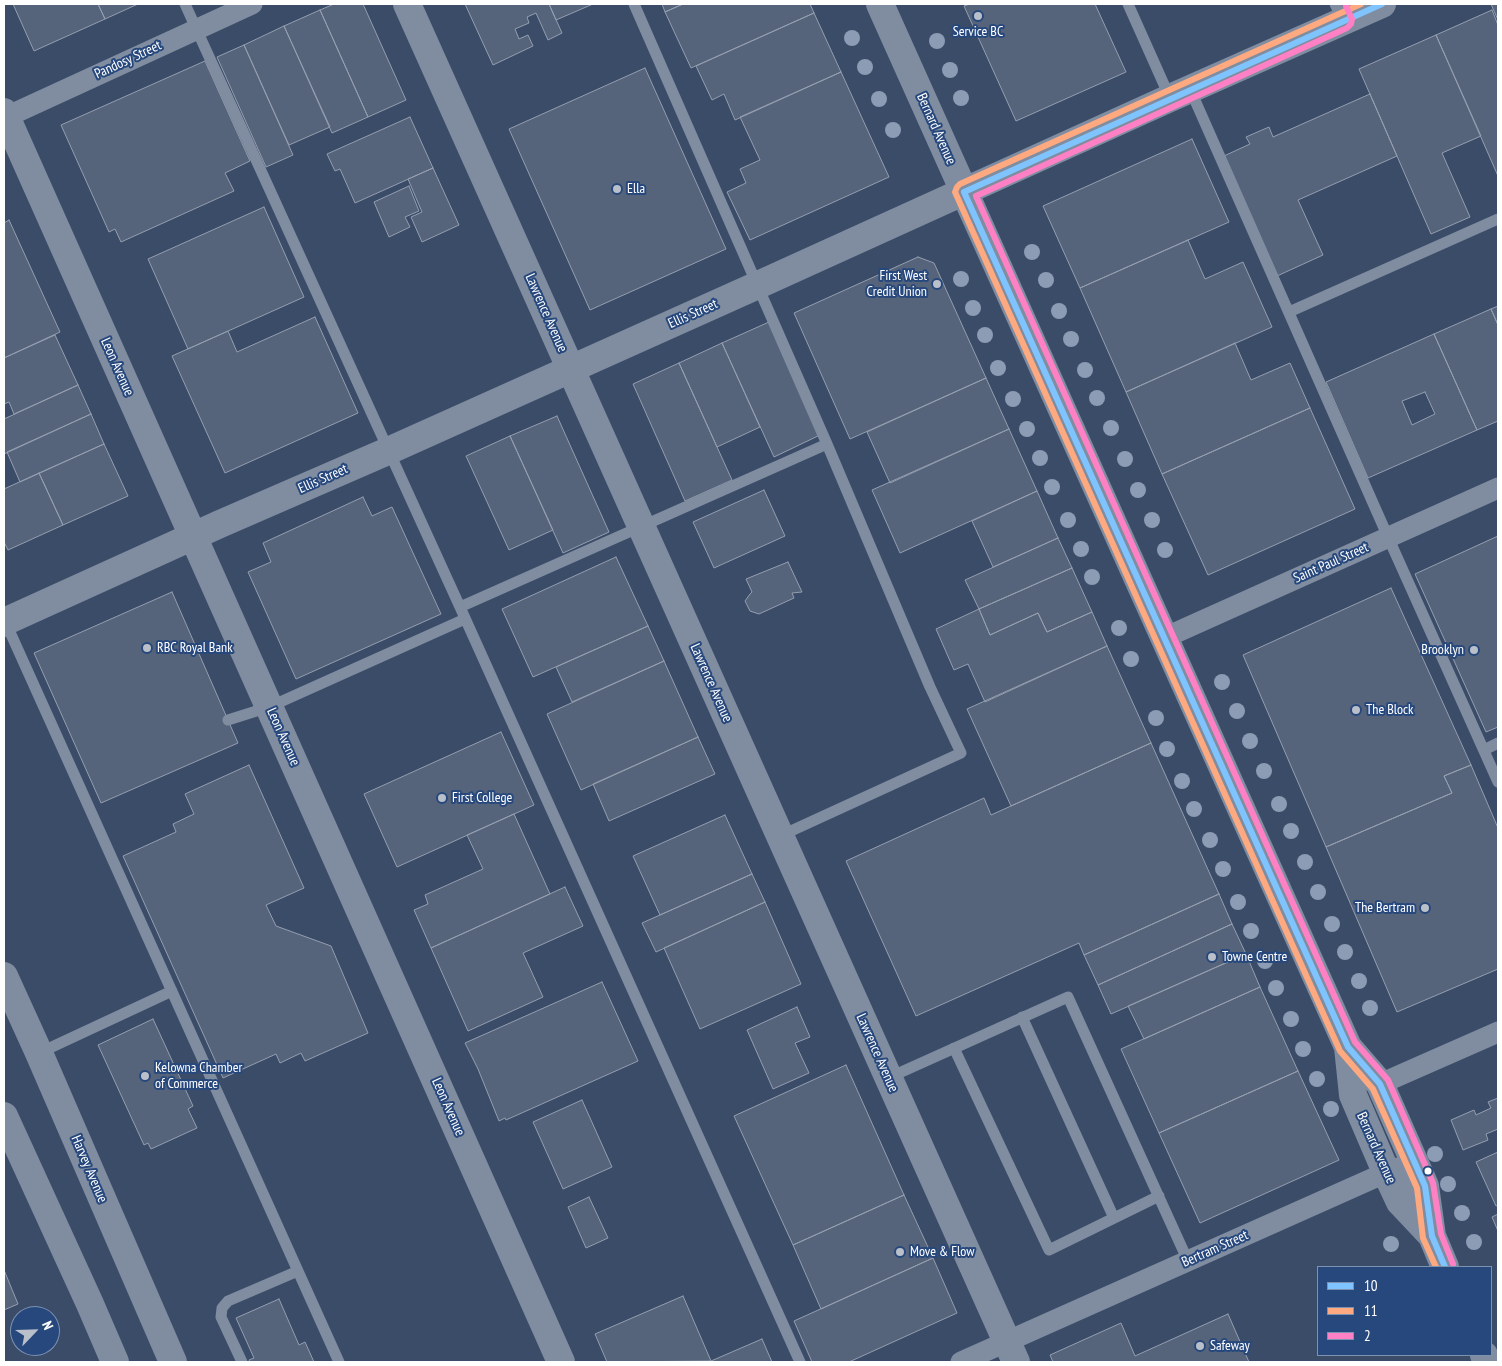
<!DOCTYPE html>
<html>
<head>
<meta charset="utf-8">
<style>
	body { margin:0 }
	#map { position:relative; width:1502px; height:1366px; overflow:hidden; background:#3b4c69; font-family:"PT Sans Narrow",sans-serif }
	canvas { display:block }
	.frame { position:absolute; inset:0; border:5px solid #fff; pointer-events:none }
	.legend { position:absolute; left:1317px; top:1266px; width:175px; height:90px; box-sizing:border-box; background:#27487d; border:1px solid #7d91b1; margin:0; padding:6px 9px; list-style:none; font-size:15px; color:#fff }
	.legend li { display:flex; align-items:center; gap:10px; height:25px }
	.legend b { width:25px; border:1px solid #7d91b1 }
	.north { position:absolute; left:10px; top:1306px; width:50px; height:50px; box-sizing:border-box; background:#27487d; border:1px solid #7d91b1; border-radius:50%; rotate:66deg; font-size:14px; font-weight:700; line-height:20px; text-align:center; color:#fff }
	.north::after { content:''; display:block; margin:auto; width:18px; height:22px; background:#bac0ca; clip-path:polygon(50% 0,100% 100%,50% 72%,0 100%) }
</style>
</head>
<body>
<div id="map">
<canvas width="1502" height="1366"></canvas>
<div class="frame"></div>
<ul class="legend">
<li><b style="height:6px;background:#80c4ff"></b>10</li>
<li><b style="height:6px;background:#ffa980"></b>11</li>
<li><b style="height:6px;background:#ff80c5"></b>2</li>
</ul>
<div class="north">N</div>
</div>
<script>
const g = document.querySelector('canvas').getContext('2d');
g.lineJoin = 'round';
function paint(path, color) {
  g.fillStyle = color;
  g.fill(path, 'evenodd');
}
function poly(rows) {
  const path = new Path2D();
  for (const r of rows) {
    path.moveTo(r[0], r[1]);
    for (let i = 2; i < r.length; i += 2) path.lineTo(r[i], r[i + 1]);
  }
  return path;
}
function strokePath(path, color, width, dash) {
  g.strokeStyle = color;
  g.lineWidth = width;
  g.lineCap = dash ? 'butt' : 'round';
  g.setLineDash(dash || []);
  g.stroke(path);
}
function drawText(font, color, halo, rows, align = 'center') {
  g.font = font + ' "PT Sans Narrow",sans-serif';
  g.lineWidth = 4;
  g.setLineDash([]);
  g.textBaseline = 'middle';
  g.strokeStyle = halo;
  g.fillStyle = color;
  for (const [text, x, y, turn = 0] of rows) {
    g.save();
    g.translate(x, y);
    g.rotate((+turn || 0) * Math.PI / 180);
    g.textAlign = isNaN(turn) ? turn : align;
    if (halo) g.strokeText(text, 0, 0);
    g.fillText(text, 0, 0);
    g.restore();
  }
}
const building = poly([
	[13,4,98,4,105,19,34,51,13,4],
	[98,4,138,4,105,19,98,4],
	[334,4,363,4,406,100,368,117,320,10,334,4],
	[465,4,549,4,562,33,548,40,536,13,527,17,529,23,515,29,519,39,528,35,533,46,493,65,465,4],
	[549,4,593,4,556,20,549,4],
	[662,4,683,4,665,12,662,4],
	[683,4,810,4,814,13,691,68,665,12,683,4],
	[970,4,1095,4,1126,72,1016,121,964,6,970,4],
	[1491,4,1498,4,1498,20,1491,4],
	[320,10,368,117,332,133,284,26,320,10],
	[1492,10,1498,25,1498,176,1436,35,1492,10],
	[814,13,841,72,735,120,724,94,712,100,696,66,814,13],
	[284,26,330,127,289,145,244,45,284,26],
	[1436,35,1481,136,1442,153,1470,217,1431,234,1359,69,1436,35],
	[244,45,293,155,266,167,217,57,244,45],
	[205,61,250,161,225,173,234,191,121,242,115,229,109,232,61,125,205,61],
	[645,68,726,249,590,310,509,129,645,68],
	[841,72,889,177,750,240,727,192,746,183,740,169,760,160,740,117,841,72],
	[1370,94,1397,156,1298,200,1323,255,1277,276,1224,156,1250,144,1246,137,1269,127,1273,137,1370,94],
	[410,117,433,168,355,203,340,169,335,171,327,154,410,117],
	[1192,139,1229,222,1080,288,1043,206,1192,139],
	[433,168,459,225,422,242,411,217,422,212,408,179,433,168],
	[409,186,419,211,405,217,410,227,389,237,374,202,409,186],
	[264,207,304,297,188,349,148,259,264,207],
	[9,220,60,332,4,358,4,223,9,220],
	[1188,240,1205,279,1243,262,1272,327,1126,392,1080,288,1188,240],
	[918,257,934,263,986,378,850,439,794,313,918,257],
	[1498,306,1498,325,1491,309,1498,306],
	[1491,309,1498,325,1498,421,1477,430,1434,334,1491,309],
	[315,317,358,413,225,473,172,356,228,331,237,352,315,317],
	[769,322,820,435,774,457,722,343,769,322],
	[1434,334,1477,430,1368,478,1326,382,1434,334],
	[1425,392,1435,414,1412,425,1402,401,1425,392],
	[55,335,78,385,14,414,9,402,4,404,4,358,55,335],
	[722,343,760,427,717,447,679,363,722,343],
	[1235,343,1251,380,1290,363,1310,408,1162,474,1126,392,1235,343],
	[679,363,732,480,685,501,633,384,679,363],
	[986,378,1009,429,890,483,867,432,986,378],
	[78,385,91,414,4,454,4,419,78,385],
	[1310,408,1355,509,1208,575,1162,474,1310,408],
	[91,414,104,444,20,482,7,452,91,414],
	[557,416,609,532,563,553,510,436,557,416],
	[1009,429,1037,491,900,553,872,490,1009,429],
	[510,436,553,530,509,550,466,456,510,436],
	[104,444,128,496,63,525,39,473,104,444],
	[39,473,63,525,8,550,4,542,4,489,39,473],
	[764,490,785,536,714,568,693,522,764,490],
	[1037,491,1058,538,993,567,972,521,1037,491],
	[363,497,372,516,392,507,441,614,296,679,248,572,271,562,263,543,363,497],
	[1498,536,1498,727,1486,732,1415,574,1498,536],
	[1058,538,1072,568,979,609,965,580,1058,538],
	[616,557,648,626,533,677,502,609,616,557],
	[788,562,802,592,792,593,794,598,759,614,750,611,745,601,750,594,752,592,746,579,788,562],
	[1072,568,1092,612,1047,632,1038,613,990,635,979,609,1072,568],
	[1391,588,1471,765,1444,776,1452,793,1326,847,1243,655,1391,588],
	[172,592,238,743,101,803,34,653,172,592],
	[979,609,990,635,1038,613,1047,632,1092,612,1107,646,985,702,968,664,954,670,936,629,979,609],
	[648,626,664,661,572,702,556,667,648,626],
	[1107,646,1151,743,1011,806,967,709,1107,646],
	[664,661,698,737,581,790,547,714,664,661],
	[501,732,534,805,397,867,364,794,501,732],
	[698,737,715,774,609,821,593,784,698,737],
	[1151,743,1219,894,1084,955,1079,943,916,1016,846,861,984,798,991,815,1151,743],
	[249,765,304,888,266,905,276,926,331,946,368,1033,305,1061,301,1053,280,1063,276,1054,223,1078,123,856,176,832,173,824,194,814,185,794,249,765],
	[1471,765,1498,828,1498,969,1397,1012,1326,847,1452,793,1444,776,1471,765],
	[514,814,550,894,431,948,414,910,428,904,425,895,483,869,467,835,514,814],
	[725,815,752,874,660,915,633,856,725,815],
	[752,874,765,902,656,952,642,923,752,874],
	[565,887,583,926,523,953,543,997,468,1031,431,948,565,887],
	[1219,894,1232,924,1098,985,1084,955,1219,894],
	[765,902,801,984,700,1029,664,948,765,902],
	[1232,924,1246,954,1111,1014,1098,985,1232,924],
	[1246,954,1260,987,1144,1039,1128,1006,1246,954],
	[602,982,638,1061,506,1120,505,1118,499,1121,478,1069,465,1043,602,982],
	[1260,987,1298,1071,1159,1133,1121,1049,1260,987],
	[797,1007,810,1037,795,1043,809,1073,773,1089,747,1030,797,1007],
	[153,1019,193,1106,188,1109,197,1128,151,1149,148,1143,144,1145,98,1045,153,1019],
	[846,1065,904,1195,793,1245,734,1116,846,1065],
	[1298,1071,1339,1160,1200,1223,1159,1133,1298,1071],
	[1498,1098,1498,1129,1486,1134,1488,1140,1463,1150,1451,1120,1474,1110,1476,1115,1491,1108,1488,1102,1498,1098],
	[582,1100,612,1167,563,1189,533,1122,582,1100],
	[1498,1152,1498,1205,1496,1206,1476,1162,1498,1152],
	[904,1195,933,1258,821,1309,793,1245,904,1195],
	[589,1197,608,1238,586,1248,568,1207,589,1197],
	[1498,1214,1498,1231,1492,1217,1498,1214],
	[933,1258,957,1313,849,1362,812,1362,794,1321,933,1258],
	[4,1270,18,1304,4,1310,4,1270],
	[683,1296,711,1361,607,1362,595,1334,683,1296],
	[279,1299,299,1345,305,1342,314,1362,250,1362,249,1360,254,1358,236,1318,279,1299],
	[1228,1314,1249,1362,1053,1362,1050,1355,1121,1323,1135,1356,1228,1314],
	[762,1339,772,1362,709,1362,711,1361,762,1339]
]);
paint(building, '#56647b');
strokePath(building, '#949eaf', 1);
strokePath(poly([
	[185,4,460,607,800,1362],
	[634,4,827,444,930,687,961,753,780,836],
	[1128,4,1170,98],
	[1335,4,1343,20],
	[1190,89,1388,537,1498,782],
	[1289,312,1498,219],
	[460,607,827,444],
	[5,621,339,1362],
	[228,720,269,707,465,619],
	[1484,750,1498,743],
	[1022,1017,1114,1218],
	[954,1048,1049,1250,1159,1196],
	[39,1053,172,991],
	[888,1078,1068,997,1188,1261],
	[242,1362,221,1317,222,1308,228,1301,298,1271]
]), '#808da0', 11);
strokePath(poly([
	[4,118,252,4],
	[1164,638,1498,488],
	[1367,1075,1380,1084,1498,1032],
	[961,1362,1394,1169,1398,1168,1405,1174,1416,1199]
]), '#808da0', 21);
strokePath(poly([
	[407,4,1016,1362],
	[880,4,1348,1047,1380,1084,1425,1186,1432,1236,1445,1267],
	[4,112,561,1362],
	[4,622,220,524,388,451,758,285,1170,98,1382,4],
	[1348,1047,1353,1095,1386,1172,1400,1202,1432,1236],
	[1484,1355,1487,1362]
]), '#808da0', 28);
strokePath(poly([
	[4,623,5,621],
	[4,976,39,1053,173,1362],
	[4,1116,90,1304,115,1362]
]), '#808ca0', 28);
strokePath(poly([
	[1382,4,964,192,1348,1047,1380,1084,1425,1186,1432,1236,1445,1267]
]), '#80c4ff', 6);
strokePath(poly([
	[1361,4,960,184,957,187,955,192,1340,1051,1373,1089,1417,1188,1423,1238,1436,1267]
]), '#ffa980', 6);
strokePath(poly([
	[1345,4,1352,19,1351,24,1347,28,976,196,1355,1042,1388,1080,1433,1183,1441,1234,1453,1264]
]), '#ff80c5', 6);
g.fillStyle = '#8d9cb5';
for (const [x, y] of [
	[852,38],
	[937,41],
	[865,67],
	[950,70],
	[961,98],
	[879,99],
	[893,130],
	[1032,252],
	[961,279],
	[1046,280],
	[973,308],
	[1059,311],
	[985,335],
	[1071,339],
	[998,368],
	[1085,370],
	[1097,398],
	[1013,399],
	[1111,428],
	[1027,429],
	[1040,458],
	[1125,459],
	[1052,487],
	[1138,490],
	[1068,520],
	[1152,520],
	[1081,549],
	[1165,550],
	[1092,577],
	[1119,628],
	[1131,659],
	[1222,682],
	[1237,711],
	[1156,718],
	[1250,741],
	[1167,749],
	[1264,771],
	[1182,781],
	[1279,804],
	[1194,809],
	[1291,831],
	[1210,840],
	[1305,862],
	[1223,869],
	[1318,892],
	[1238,902],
	[1332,924],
	[1251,931],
	[1345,952],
	[1265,961],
	[1359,981],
	[1276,988],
	[1370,1008],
	[1291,1019],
	[1303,1049],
	[1317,1079],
	[1331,1109],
	[1435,1154],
	[1448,1184],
	[1462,1213],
	[1474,1242],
	[1391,1244]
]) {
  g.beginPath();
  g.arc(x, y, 8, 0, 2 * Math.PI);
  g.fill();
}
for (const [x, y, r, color] of [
	[978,16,5,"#bac0ca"],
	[617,189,5,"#bac0ca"],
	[937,284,5,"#bac0ca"],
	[147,648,5,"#bac0ca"],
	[1474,650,5,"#bac0ca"],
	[1356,710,5,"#bac0ca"],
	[442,798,5,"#bac0ca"],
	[1425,908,5,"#bac0ca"],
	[1212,957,5,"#bac0ca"],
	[145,1076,5,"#bac0ca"],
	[1428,1171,4.5,"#fff"],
	[900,1252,5,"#bac0ca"],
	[1200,1346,5,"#bac0ca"]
]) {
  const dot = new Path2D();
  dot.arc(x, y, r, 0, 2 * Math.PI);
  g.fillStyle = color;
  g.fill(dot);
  strokePath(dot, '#27487d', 2);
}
drawText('14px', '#fff', '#27487d', [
	["Service BC",978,32,"center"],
	["Ella",627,189],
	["First West",927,276,"right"],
	["Credit Union",927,292,"right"],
	["RBC Royal Bank",157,648],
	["Brooklyn",1464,650,"right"],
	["The Block",1366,710],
	["First College",452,798],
	["The Bertram",1415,908,"right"],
	["Towne Centre",1222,957],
	["Kelowna Chamber",155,1068],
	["of Commerce",155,1084],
	["Move & Flow",910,1252],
	["Safeway",1210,1346]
], 'left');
drawText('14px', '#fff', '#27487d', [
	["Pandosy Street",128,60,-25],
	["Bernard Avenue",936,129,66],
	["Lawrence Avenue",546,313,66],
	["Ellis Street",693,314,-24],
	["Leon Avenue",117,367,66],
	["Ellis Street",323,479,-24],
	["Saint Paul Street",1331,563,-24],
	["Lawrence Avenue",711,683,66],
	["Leon Avenue",283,737,66],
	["Lawrence Avenue",877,1053,66],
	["Leon Avenue",448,1107,66],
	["Bernard Avenue",1376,1148,66],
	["Harvey Avenue",89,1169,67],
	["Bertram Street",1215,1249,-24]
]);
</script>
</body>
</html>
